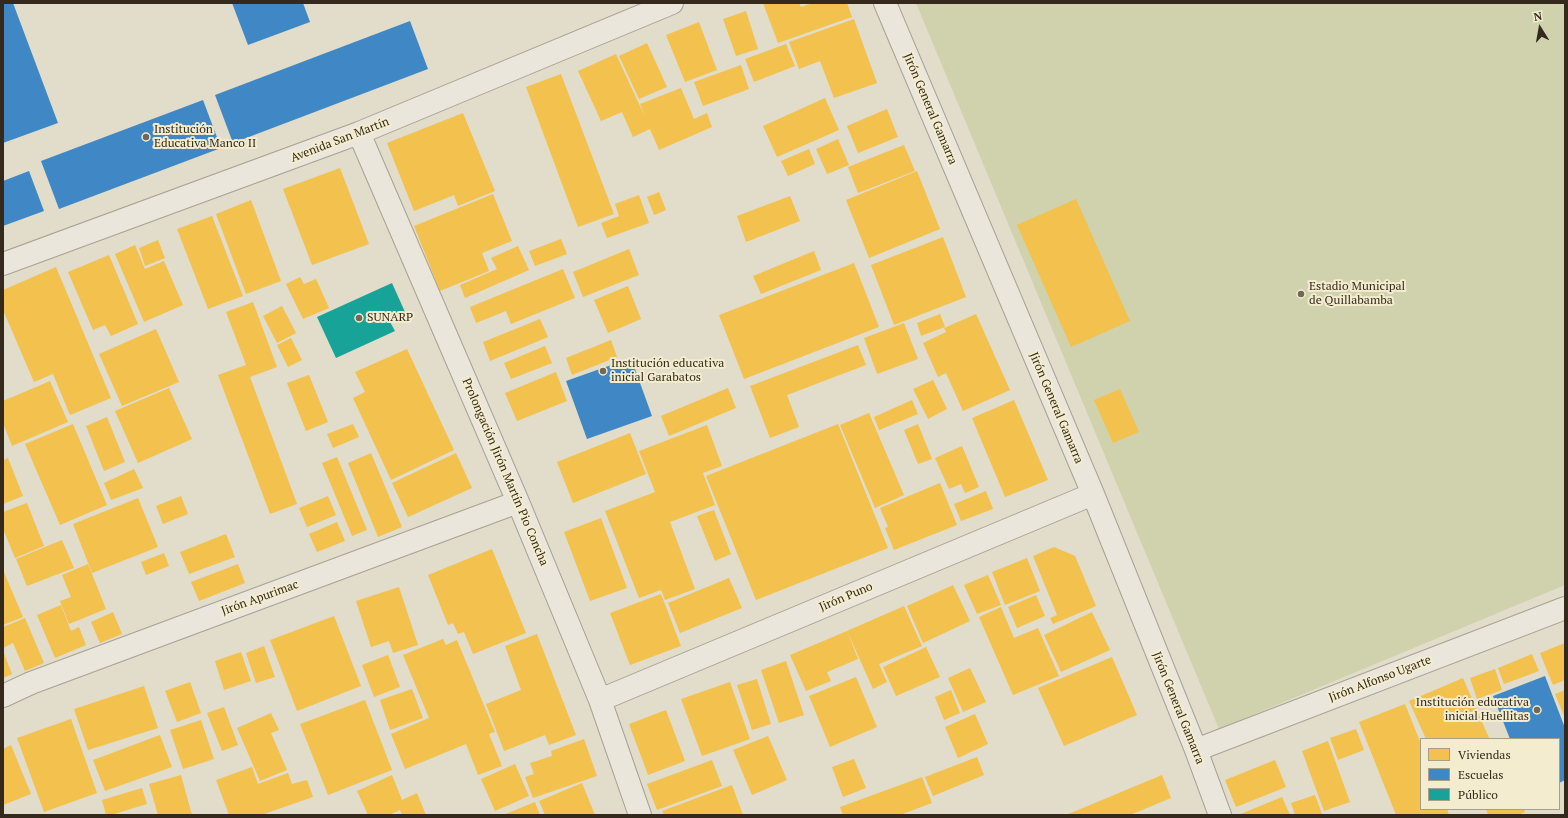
<!DOCTYPE html>
<html>
<head>
<meta charset="utf-8">
<style>
	body { margin:0 }
	#map { position:relative; width:1568px; height:818px; overflow:hidden; background:#e2dcca; font-family:"PT Serif",serif }
	canvas { display:block }
	.frame { position:absolute; inset:0; border:4px solid #34291c; pointer-events:none }
	.legend { position:absolute; left:1420px; top:738px; width:140px; height:72px; box-sizing:border-box; background:#f3ecce; border:1px solid #a79e87; margin:0; padding:5px 7px; list-style:none; font-size:12px; color:#34291c }
	.legend li { display:flex; align-items:center; gap:8px; height:20px }
	.legend b { width:20px; border:1px solid #a79e87 }
	.north { position:absolute; left:1520px; top:8px; width:40px; height:40px; -webkit-text-stroke:3px #f3ecce; paint-order:stroke; rotate:349deg; font-size:11px; font-weight:700; line-height:16px; text-align:center; color:#34291c }
	.north::after { content:''; display:block; margin:auto; width:14px; height:18px; background:#34291c; clip-path:polygon(50% 0,100% 100%,50% 72%,0 100%) }
</style>
</head>
<body>
<div id="map">
<canvas width="1568" height="818"></canvas>
<div class="frame"></div>
<ul class="legend">
<li><b style="height:11px;background:#f2c14e"></b>Viviendas</li>
<li><b style="height:11px;background:#3f88c5"></b>Escuelas</li>
<li><b style="height:11px;background:#17a398"></b>Público</li>
</ul>
<div class="north">N</div>
</div>
<script>
const g = document.querySelector('canvas').getContext('2d');
g.lineJoin = 'round';
function paint(path, color) {
  g.fillStyle = color;
  g.fill(path, 'evenodd');
}
function poly(rows) {
  const path = new Path2D();
  for (const r of rows) {
    path.moveTo(r[0], r[1]);
    for (let i = 2; i < r.length; i += 2) path.lineTo(r[i], r[i + 1]);
  }
  return path;
}
function strokePath(path, color, width, dash) {
  g.strokeStyle = color;
  g.lineWidth = width;
  g.lineCap = dash ? 'butt' : 'round';
  g.setLineDash(dash || []);
  g.stroke(path);
}
function drawText(font, color, halo, rows, align = 'center') {
  g.font = font + ' "PT Serif",serif';
  g.lineWidth = 4;
  g.setLineDash([]);
  g.textBaseline = 'middle';
  g.strokeStyle = halo;
  g.fillStyle = color;
  for (const [text, x, y, turn = 0] of rows) {
    g.save();
    g.translate(x, y);
    g.rotate((+turn || 0) * Math.PI / 180);
    g.textAlign = isNaN(turn) ? turn : align;
    if (halo) g.strokeText(text, 0, 0);
    g.fillText(text, 0, 0);
    g.restore();
  }
}
paint(poly([
	[916,3,1565,3,1565,585,1219,729]
]), '#cfd2ac');
paint(poly([
	[763,3,799,3,801,7,813,3,847,3,852,17,778,43],
	[746,11,758,49,736,56,723,19],
	[854,19,877,83,834,98,820,61,799,69,789,42],
	[699,22,717,70,685,82,666,35],
	[647,43,667,87,639,99,619,56],
	[786,44,795,66,754,82,745,59],
	[616,54,645,117,640,104,681,88,694,119,707,113,712,127,659,150,650,129,633,137,622,112,601,121,578,71],
	[741,65,749,89,703,106,694,82],
	[561,74,614,214,578,227,526,87],
	[825,98,839,130,777,157,763,126],
	[887,109,898,137,858,153,847,126],
	[463,113,495,191,458,206,454,195,414,211,387,143],
	[838,139,849,165,827,174,816,149],
	[904,145,915,171,858,193,848,167],
	[809,149,815,164,788,176,781,161],
	[340,168,369,244,312,265,283,189],
	[917,171,940,229,869,258,846,200],
	[659,192,666,210,654,215,647,197],
	[493,194,512,241,482,253,489,271,440,291,414,226],
	[639,195,649,223,607,238,601,223,619,216,615,204],
	[790,196,800,221,746,242,737,216],
	[1076,199,1130,321,1071,347,1017,225],
	[251,200,281,281,246,294,216,214],
	[212,216,243,296,208,309,177,229],
	[943,237,966,297,894,325,871,265],
	[561,239,567,254,535,266,529,251],
	[158,240,165,258,145,266,139,248],
	[135,245,145,269,164,261,183,305,144,322,115,254],
	[518,246,529,270,465,298,460,285,497,269,491,258],
	[629,249,639,275,583,297,573,272],
	[814,251,821,270,761,294,753,276],
	[109,255,138,324,111,336,105,325,93,330,68,272],
	[854,263,879,327,744,379,719,315],
	[56,267,111,398,70,415,53,374,34,382,3,310,3,290],
	[563,269,575,298,511,324,506,311,476,323,470,307],
	[300,277,304,284,316,279,329,308,303,319,286,284],
	[628,286,641,319,608,333,594,300],
	[253,302,277,367,250,377,297,504,270,514,218,375,246,365,226,312],
	[282,306,296,333,277,343,263,316],
	[940,314,945,327,921,336,917,323],
	[976,314,1010,390,963,411,946,373,938,377,923,343,946,332,944,328],
	[540,319,548,337,490,361,483,342],
	[904,323,918,359,877,374,864,338],
	[156,329,179,382,122,406,99,354],
	[291,338,302,360,288,367,277,345],
	[611,340,617,357,572,375,566,358],
	[858,345,866,365,787,395,799,427,770,438,750,386],
	[545,346,552,363,511,379,504,363],
	[407,349,454,450,391,480,353,398,365,392,355,372],
	[556,372,567,401,517,421,505,393],
	[309,375,328,422,306,431,287,383],
	[933,380,947,409,928,419,913,389],
	[50,381,68,422,12,446,3,423,3,401],
	[169,388,192,439,138,463,115,411],
	[728,388,736,408,669,436,661,416],
	[1120,389,1139,432,1113,443,1094,400],
	[912,400,918,414,879,430,874,417],
	[1014,400,1048,480,1005,497,972,418],
	[869,413,904,495,875,508,840,425],
	[107,417,125,462,104,471,86,426],
	[73,424,107,505,60,525,25,444],
	[353,424,359,437,333,448,327,434],
	[838,424,888,548,756,600,706,476],
	[918,424,932,459,918,464,904,430],
	[707,425,722,466,703,473,715,505,670,522,695,589,665,600,661,590,639,598,605,511,655,492,639,451],
	[630,433,646,474,573,503,557,462],
	[962,446,979,487,965,493,961,484,949,489,935,458],
	[371,453,402,527,378,537,348,463],
	[456,453,472,488,408,517,392,483],
	[337,457,367,530,352,536,322,463],
	[8,458,23,496,3,504,3,460],
	[134,469,143,488,111,500,104,483],
	[940,483,957,525,894,550,885,528,888,527,880,508],
	[986,491,993,509,961,521,954,504],
	[181,496,188,514,163,524,156,506],
	[328,496,336,515,307,527,299,508],
	[138,498,158,547,92,573,73,524],
	[27,503,44,546,15,558,3,529,3,512],
	[714,510,731,554,715,561,697,516],
	[601,518,627,588,590,601,564,532],
	[337,522,345,541,317,552,309,534],
	[226,534,235,557,189,574,180,552],
	[62,540,74,568,27,586,16,559],
	[1054,547,1075,556,1096,606,1053,624,1050,618,1057,615,1033,556],
	[492,549,526,633,473,654,464,632,458,634,453,623,448,625,428,575],
	[164,553,169,566,146,575,141,562],
	[1027,558,1040,591,1005,605,992,572],
	[88,564,106,609,69,624,60,601,71,597,62,575],
	[238,564,245,583,199,601,191,582],
	[3,570,23,617,3,625],
	[988,575,1001,605,977,614,964,585],
	[729,578,742,608,680,633,668,603],
	[953,585,970,621,923,643,907,606],
	[399,587,418,645,393,653,389,641,371,647,356,601],
	[661,594,681,646,630,665,610,613],
	[1036,595,1045,616,1017,628,1008,607],
	[61,605,71,631,79,627,86,645,55,658,37,615],
	[904,606,922,646,879,664,887,682,873,689,847,631],
	[1001,607,1014,638,1038,628,1059,676,1013,695,979,617],
	[113,612,122,634,100,643,91,622],
	[1092,612,1110,650,1061,672,1044,635],
	[334,616,361,686,297,711,270,640],
	[25,618,44,663,25,671,13,643,3,648,3,627],
	[847,631,858,659,827,672,831,681,806,691,790,655],
	[537,634,576,735,549,745,545,735,504,751,486,704,521,690,505,646],
	[443,639,446,645,457,640,495,732,489,734,502,766,478,775,466,744,405,769,391,734,429,718,403,655],
	[1565,643,1565,680,1553,685,1540,653],
	[264,646,275,677,256,683,246,653],
	[926,647,940,677,896,696,883,667],
	[3,651,12,674,3,678],
	[241,652,251,681,224,690,215,661],
	[1532,654,1539,671,1504,684,1498,668],
	[388,655,400,687,374,697,362,665],
	[1112,657,1137,715,1064,746,1038,688],
	[786,661,804,715,779,723,761,670],
	[970,668,986,702,963,712,948,678],
	[1495,669,1502,690,1477,699,1470,678],
	[856,677,877,727,830,747,809,696],
	[1463,678,1489,738,1486,739,1426,739,1409,701],
	[757,679,771,724,752,730,737,685],
	[190,682,201,713,177,722,165,691],
	[730,682,750,739,702,756,681,699],
	[144,686,158,728,88,750,74,709],
	[412,689,423,718,390,730,380,700],
	[951,690,960,713,944,720,935,697],
	[1565,690,1565,718,1555,694],
	[365,700,392,770,328,795,300,724],
	[1405,704,1421,744,1421,809,1447,809,1449,815,1396,815,1359,722],
	[224,707,238,745,222,751,207,713],
	[666,710,685,761,648,775,629,724],
	[271,713,279,730,271,733,287,770,260,781,237,728],
	[975,714,988,744,958,758,945,727],
	[71,719,97,793,44,812,17,738],
	[201,720,214,759,183,769,170,730],
	[1356,729,1364,750,1338,760,1330,738],
	[160,735,172,767,105,791,93,760],
	[768,736,787,780,752,795,733,750],
	[584,739,597,776,533,798,525,777,534,774,530,763,552,756,551,751],
	[1328,741,1350,802,1324,811,1302,751],
	[11,745,31,794,3,805,3,749],
	[977,757,984,775,933,796,925,777],
	[854,759,866,788,843,797,832,767],
	[712,760,722,786,657,810,647,784],
	[1275,760,1286,787,1236,807,1225,780],
	[515,764,529,796,495,811,481,779],
	[252,767,258,784,288,773,292,784,307,780,313,797,261,815,229,815,216,780],
	[181,775,192,815,158,815,149,784],
	[392,775,402,800,417,793,426,815,402,815,400,810,389,815,368,815,357,791],
	[1162,775,1171,798,1130,815,1066,815],
	[922,777,932,803,900,815,843,815,840,807],
	[582,783,595,815,545,815,539,801],
	[732,785,743,815,664,815,662,811],
	[142,788,147,804,111,815,106,815,102,800],
	[1315,795,1322,814,1295,815,1291,803],
	[1282,797,1290,815,1238,815],
	[535,802,540,815,503,815],
	[1486,809,1524,809,1525,812,1518,815,1488,815]
]), '#f2c14e');
paint(poly([
	[3,3,13,3,58,123,3,143],
	[232,3,303,3,310,22,248,45],
	[410,21,428,69,233,143,215,95],
	[203,100,221,148,59,209,41,161],
	[29,171,44,211,3,226,3,181],
	[631,358,652,416,587,439,566,381],
	[1545,676,1565,728,1565,780,1559,783,1559,739,1510,739,1493,696]
]), '#3f88c5');
paint(poly([
	[392,283,405,312,389,320,395,331,336,358,317,317]
]), '#17a398');
const minor = poly([
	[885,3,1093,494,1196,750,1220,815],
	[359,133,518,502,600,700,640,815],
	[3,264,359,133,672,3],
	[3,696,31,683,518,502],
	[600,700,1093,494],
	[1196,750,1565,608]
]);
strokePath(minor, '#a7a193', 24);
strokePath(minor, '#eae6db', 22);
for (const [x, y, r, color] of [
	[146,137,4,"#716859"],
	[1301,294,4,"#716859"],
	[359,318,4,"#716859"],
	[603,371,4,"#716859"],
	[1537,710,4,"#716859"]
]) {
  const dot = new Path2D();
  dot.arc(x, y, r, 0, 2 * Math.PI);
  g.fillStyle = color;
  g.fill(dot);
  strokePath(dot, '#f3ecce', 1.5);
}
drawText('12px', '#34291c', '#f3ecce', [
	["Jirón General Gamarra",930,109,67],
	["Avenida San Martín",340,140,-21],
	["Jirón General Gamarra",1056,408,67],
	["Prolongación Jirón Martín Pio Concha",505,472,67],
	["Jirón Puno",846,597,-23],
	["Jirón Apurimac",260,598,-20],
	["Jirón Alfonso Ugarte",1380,679,-21],
	["Jirón General Gamarra",1178,708,68]
]);
drawText('12px', '#34291c', '#f3ecce', [
	["Institución",154,130],
	["Educativa Manco II",154,144],
	["Estadio Municipal",1309,287],
	["de Quillabamba",1309,301],
	["SUNARP",367,318],
	["Institución educativa",611,364],
	["inicial Garabatos",611,378],
	["Institución educativa",1529,703,"right"],
	["inicial Huellitas",1529,717,"right"]
], 'left');
</script>
</body>
</html>
